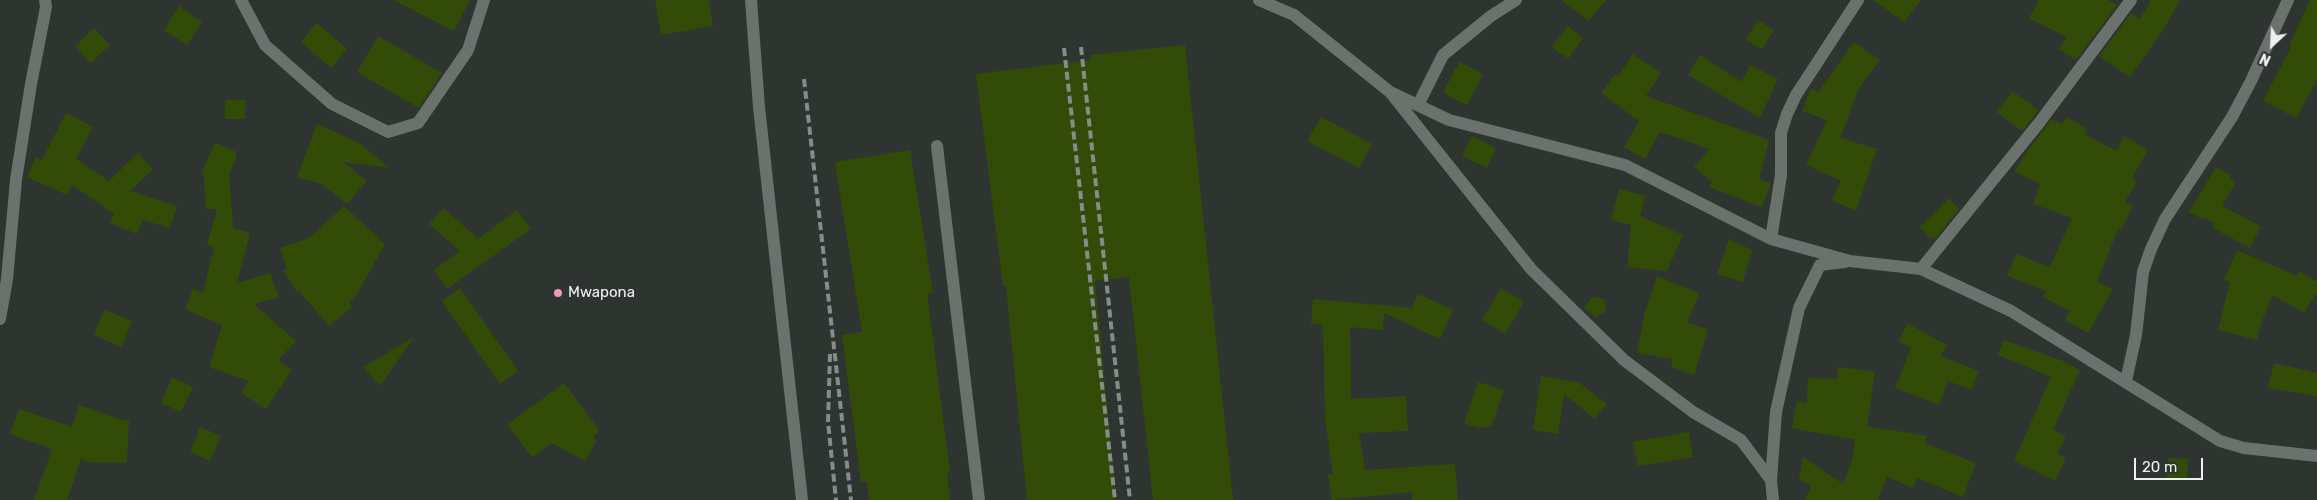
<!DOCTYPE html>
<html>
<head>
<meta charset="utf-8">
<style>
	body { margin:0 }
	#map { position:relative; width:2317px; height:500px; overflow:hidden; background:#2e3531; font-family:Rubik,sans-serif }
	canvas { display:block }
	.north { position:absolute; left:2247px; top:20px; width:50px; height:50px; -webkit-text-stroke:4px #2e3531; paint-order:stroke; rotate:205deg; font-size:14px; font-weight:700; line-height:20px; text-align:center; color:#edf1ef }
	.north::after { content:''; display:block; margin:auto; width:18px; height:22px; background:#edf1ef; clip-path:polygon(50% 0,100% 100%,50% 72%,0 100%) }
	.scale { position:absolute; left:2134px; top:458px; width:69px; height:22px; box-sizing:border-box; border:2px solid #edf1ef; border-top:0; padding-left:6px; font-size:15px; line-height:18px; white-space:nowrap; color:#edf1ef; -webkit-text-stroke:4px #2e3531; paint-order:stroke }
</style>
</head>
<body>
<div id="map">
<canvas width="2317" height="500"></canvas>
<div class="north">N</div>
<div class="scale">20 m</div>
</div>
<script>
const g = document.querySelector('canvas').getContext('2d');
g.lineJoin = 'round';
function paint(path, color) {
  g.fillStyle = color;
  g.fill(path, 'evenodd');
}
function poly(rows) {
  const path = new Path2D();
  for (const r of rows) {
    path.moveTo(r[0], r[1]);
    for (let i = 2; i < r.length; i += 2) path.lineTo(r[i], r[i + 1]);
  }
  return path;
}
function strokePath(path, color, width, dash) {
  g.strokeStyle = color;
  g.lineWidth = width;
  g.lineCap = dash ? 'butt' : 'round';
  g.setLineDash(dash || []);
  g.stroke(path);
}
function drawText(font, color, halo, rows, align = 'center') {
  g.font = font + ' Rubik,sans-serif';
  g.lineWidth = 5;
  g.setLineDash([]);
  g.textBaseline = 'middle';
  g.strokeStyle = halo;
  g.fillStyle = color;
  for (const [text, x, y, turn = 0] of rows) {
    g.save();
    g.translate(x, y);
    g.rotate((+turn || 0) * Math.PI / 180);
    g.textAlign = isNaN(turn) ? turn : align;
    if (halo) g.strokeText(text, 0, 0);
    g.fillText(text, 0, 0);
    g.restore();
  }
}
paint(poly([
	[394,0,470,0,454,31],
	[655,0,708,0,713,26,661,35],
	[1561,0,1606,0,1589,21],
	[1873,0,1921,0,1904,22],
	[2039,0,2108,0,2117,5,2076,60,2059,49,2067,37,2029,18],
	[2151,0,2180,0,2164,29,2130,77,2099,56,2131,13,2140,19],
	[2310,0,2317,0,2317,80,2296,118,2263,101,2291,47,2289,46],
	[179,6,202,22,187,45,164,30],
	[1758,20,1774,30,1762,49,1746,40],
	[317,23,347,49,331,68,301,42],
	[1568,26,1583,38,1568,59,1552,47],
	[94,28,110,45,91,63,75,46],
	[378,36,442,73,419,108,357,72],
	[1854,42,1880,60,1859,88,1840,138,1877,149,1856,211,1832,200,1841,181,1806,165,1827,120,1802,111,1811,89,1818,92],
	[1185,45,1233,500,1153,500,1129,277,1095,281,1116,500,1027,500,1006,286,1003,286,976,74,1091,60,1091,55],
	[1633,54,1661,73,1646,96,1769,140,1759,179,1771,183,1762,207,1709,187,1712,182,1694,167,1709,149,1660,132,1645,159,1624,147,1639,121,1601,93,1615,74,1618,76],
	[1700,55,1742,82,1750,65,1778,79,1760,118,1688,75],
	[1459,62,1483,74,1467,105,1443,93],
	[2013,91,2038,110,2022,131,1996,112],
	[225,100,245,100,245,119,225,119],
	[66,113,93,127,76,159,109,181,138,153,153,169,130,191,177,206,170,228,143,220,137,234,110,223,114,214,72,185,67,195,27,177,36,157,42,160],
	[1321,117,1372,144,1359,168,1307,141],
	[2067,117,2087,129,2084,134,2116,151,2124,136,2148,150,2132,178,2137,181,2125,202,2133,206,2121,230,2118,229,2097,282,2113,289,2088,333,2065,320,2070,311,2043,297,2046,291,2007,276,2016,254,2050,267,2072,218,2033,204,2040,184,2015,172,2025,154,2052,119,2062,125],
	[317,124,359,143,390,168,343,162,367,181,347,204,322,184,297,177],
	[1472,136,1496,148,1487,168,1462,156],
	[215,143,236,152,236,159,229,174,233,228,250,233,237,283,270,273,279,297,254,304,296,341,278,360,292,370,266,409,241,393,249,381,209,367,222,325,185,309,193,289,203,293,214,247,207,245,217,209,206,209,203,169],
	[910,150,933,293,927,293,950,472,947,472,950,500,869,500,867,482,861,482,842,335,862,332,835,162],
	[2216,167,2231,175,2229,178,2236,182,2222,206,2261,226,2250,248,2213,228,2215,224,2205,218,2204,220,2189,212],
	[1619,189,1645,196,1640,216,1683,235,1667,271,1627,267,1631,225,1611,220],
	[1949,198,1959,209,1936,238,1930,238,1920,227],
	[344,206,385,244,357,294,349,303,352,307,329,326,299,291,297,292,283,270,287,269,280,248,309,238],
	[444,208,478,239,517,210,531,229,447,289,434,270,460,251,429,224],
	[1729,239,1752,250,1743,282,1717,274],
	[2237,250,2297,276,2299,271,2317,282,2317,292,2304,313,2273,295,2262,321,2257,340,2218,330,2230,282,2224,280],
	[1657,276,1699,293,1687,323,1708,329,1694,375,1671,367,1673,359,1637,353,1645,312],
	[460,288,518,371,500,384,442,301],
	[1501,288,1524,302,1505,334,1482,320],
	[1418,294,1453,310,1440,339,1384,313,1383,330,1350,327,1351,399,1406,396,1408,431,1359,433,1365,470,1455,464,1458,500,1412,500,1412,492,1332,500,1328,474,1333,474,1325,419,1323,325,1311,324,1313,299,1412,308],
	[1592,297,1604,299,1606,311,1596,317,1584,308],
	[104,310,132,321,122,347,94,335],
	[1907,323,1947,345,1941,356,1979,371,1972,390,1948,381,1939,405,1895,388,1911,347,1899,342],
	[414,337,380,386,363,367],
	[2004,340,2063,361,2080,370,2053,430,2066,436,2057,454,2066,458,2055,481,2014,461,2051,377,1998,355],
	[2274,363,2317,373,2317,396,2268,388],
	[1838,367,1875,372,1867,426,1927,436,1924,443,1976,463,1963,497,1917,478,1913,488,1887,477,1878,500,1805,500,1811,486,1799,479,1803,457,1843,484,1852,460,1855,440,1792,428,1797,401,1807,403,1808,378,1837,379],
	[1541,376,1580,383,1607,404,1595,419,1564,394,1558,434,1533,430],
	[172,377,193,387,181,412,161,403],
	[1478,382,1504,390,1491,427,1478,428,1464,423],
	[564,383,599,430,593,438,597,440,585,461,552,443,532,457,507,425],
	[79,405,119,419,129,420,127,463,88,462,81,459,67,500,34,500,52,449,10,434,19,409,72,427],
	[200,427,221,436,210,461,190,452],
	[1689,432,1693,457,1638,466,1633,442],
	[2168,458,2188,459,2187,480,2167,479]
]), '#324c08');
strokePath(poly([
	[241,0,265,45,332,104,388,132,418,123,468,50,484,0],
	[751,0,759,107,802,500],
	[1259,0,1294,15,1390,92,1531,269,1624,360,1693,412,1741,440,1771,480,1773,500],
	[1390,92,1449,120,1625,165,1771,239,1850,261,1921,269,2011,311,2220,441,2244,448,2317,456],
	[1418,105,1443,55,1491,16,1516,0],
	[937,146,979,500],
	[1771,239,1781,175,1781,133,1787,114,1796,95,1858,0],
	[1921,269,2039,123,2131,0],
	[0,319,7,279,16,180,31,84,46,7,45,0],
	[2126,381,2136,335,2143,272,2151,249,2165,219,2232,117,2251,81,2288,0],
	[1771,480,1776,412,1799,308,1820,265,1845,262]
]), '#6b726e', 12);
strokePath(poly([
	[1081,47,1130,500],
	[1064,48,1115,500],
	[804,79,851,500],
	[830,354,828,422,836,500]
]), '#868c89', 4, [8, 4]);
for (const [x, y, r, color] of [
	[558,293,5,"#ef9ab8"]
]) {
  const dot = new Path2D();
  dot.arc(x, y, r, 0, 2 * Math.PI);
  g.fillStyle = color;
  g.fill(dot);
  strokePath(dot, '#2e3531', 2);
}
drawText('15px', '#edf1ef', '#2e3531', [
	["Mwapona",568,293]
], 'left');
</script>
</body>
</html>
